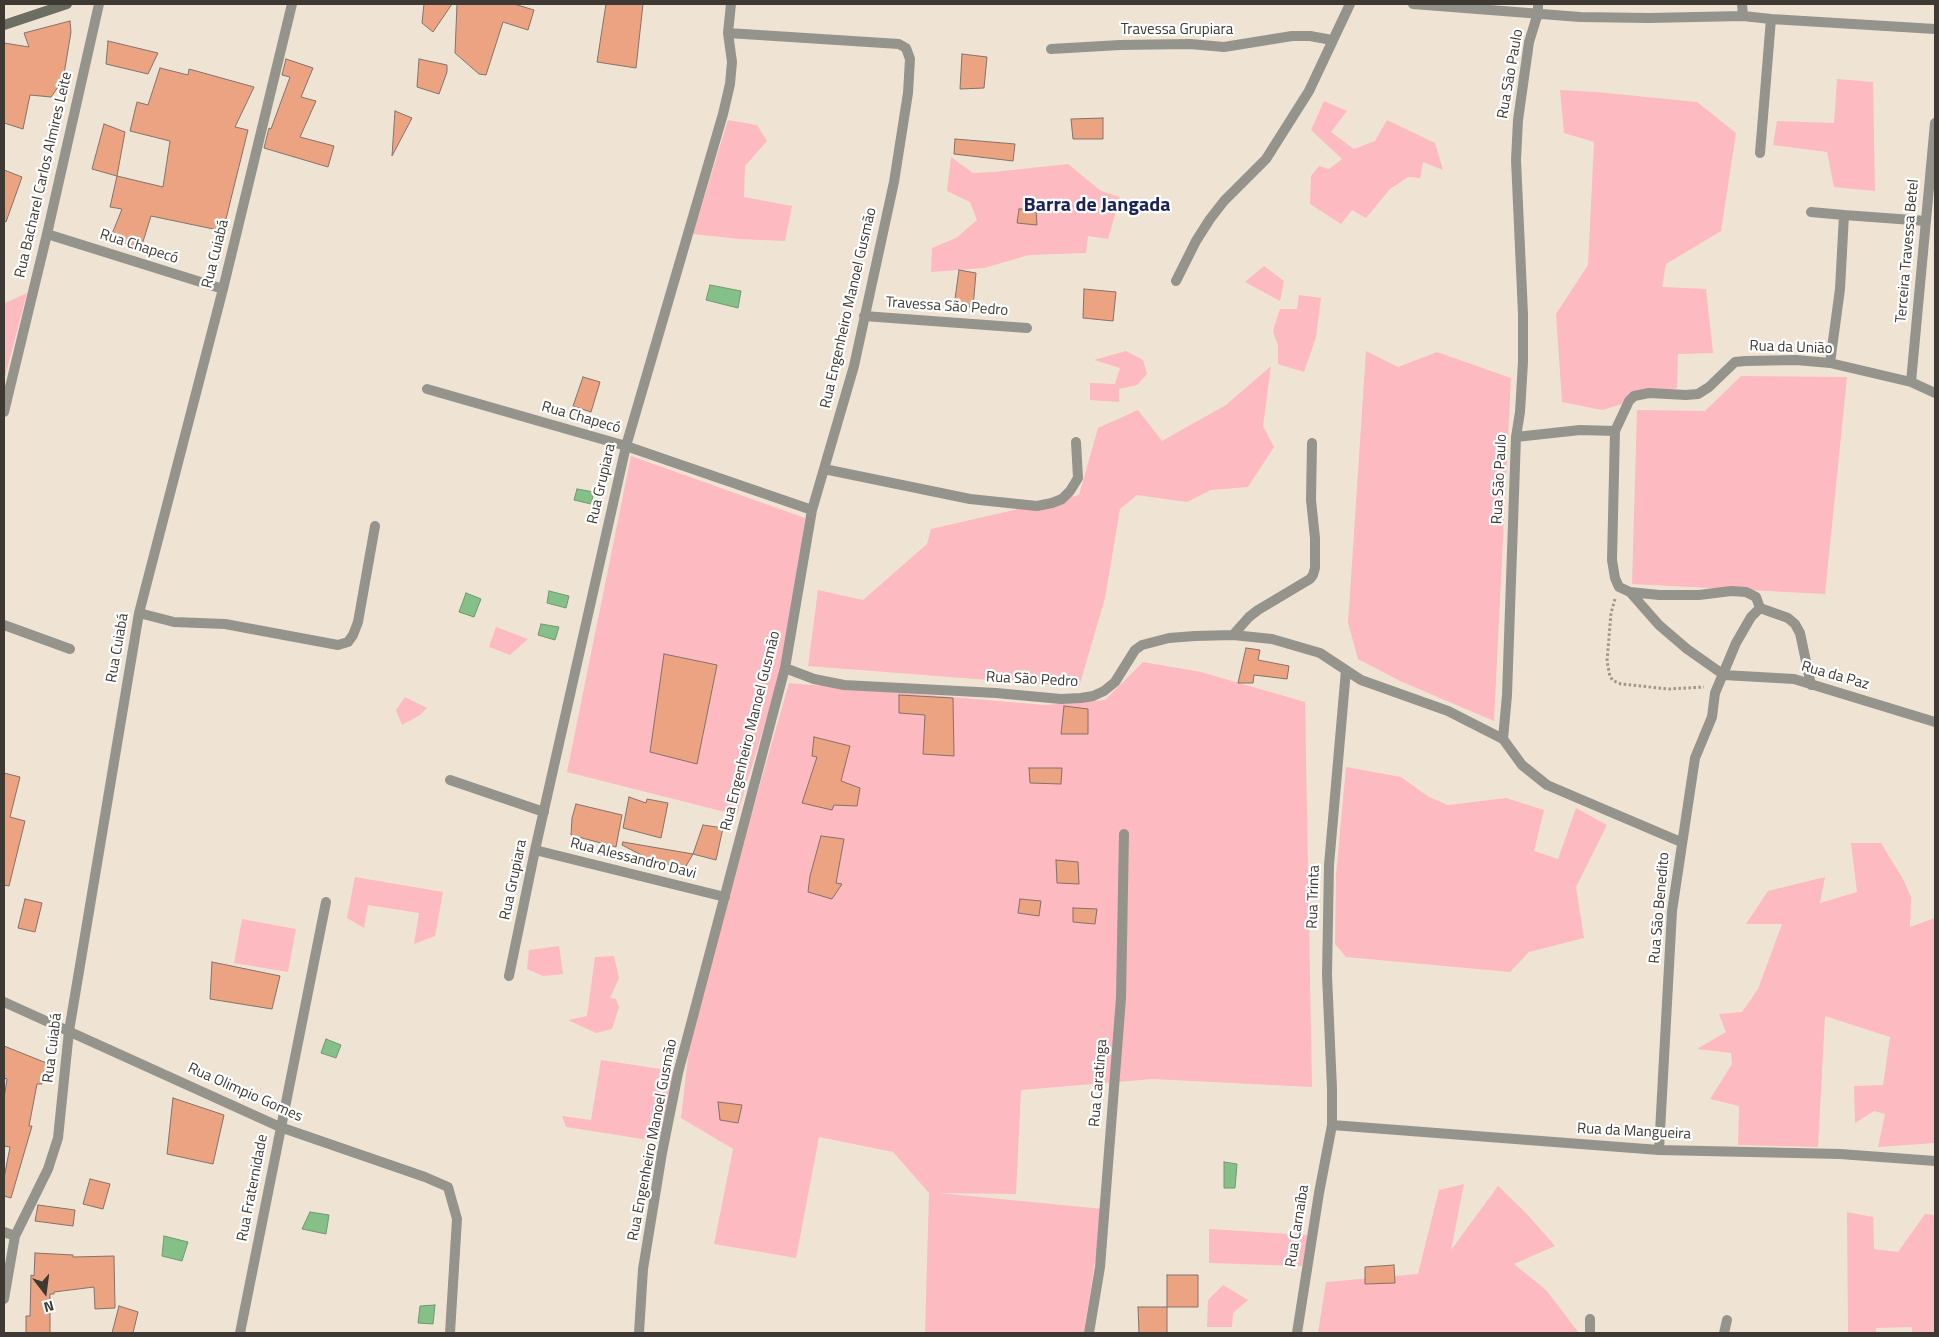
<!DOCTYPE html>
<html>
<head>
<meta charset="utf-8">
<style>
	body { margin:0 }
	#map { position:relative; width:1939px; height:1337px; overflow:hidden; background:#efe4d4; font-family:"Titillium Web",sans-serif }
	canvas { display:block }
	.frame { position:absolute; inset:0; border:5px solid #3e3a33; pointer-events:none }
	.north { position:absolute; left:20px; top:1267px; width:50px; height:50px; -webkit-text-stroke:4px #fff; paint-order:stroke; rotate:165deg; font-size:14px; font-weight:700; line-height:20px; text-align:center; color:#3e3a33 }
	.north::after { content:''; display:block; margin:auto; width:18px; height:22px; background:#3e3a33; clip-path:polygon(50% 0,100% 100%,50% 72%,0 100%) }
</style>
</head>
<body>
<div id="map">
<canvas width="1939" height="1337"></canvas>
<div class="frame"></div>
<div class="north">N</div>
</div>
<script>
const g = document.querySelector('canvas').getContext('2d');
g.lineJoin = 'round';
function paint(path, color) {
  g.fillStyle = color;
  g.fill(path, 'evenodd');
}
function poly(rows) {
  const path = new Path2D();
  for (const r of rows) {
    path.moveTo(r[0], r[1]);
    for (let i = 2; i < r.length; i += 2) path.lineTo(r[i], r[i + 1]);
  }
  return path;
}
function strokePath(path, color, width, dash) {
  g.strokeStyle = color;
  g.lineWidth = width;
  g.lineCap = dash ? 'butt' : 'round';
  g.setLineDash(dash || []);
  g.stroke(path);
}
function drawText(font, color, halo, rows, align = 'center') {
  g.font = font + ' "Titillium Web",sans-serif';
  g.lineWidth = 4.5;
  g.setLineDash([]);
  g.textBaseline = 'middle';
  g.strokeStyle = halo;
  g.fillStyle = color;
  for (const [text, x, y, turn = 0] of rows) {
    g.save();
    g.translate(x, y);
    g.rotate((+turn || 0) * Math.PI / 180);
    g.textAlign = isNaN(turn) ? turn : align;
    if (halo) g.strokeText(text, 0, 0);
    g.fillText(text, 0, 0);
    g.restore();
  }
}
paint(poly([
	[1837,79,1873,82,1875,191,1834,187,1827,152,1773,145,1777,121,1834,123],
	[1560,90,1597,92,1697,102,1736,133,1721,231,1666,264,1662,287,1706,289,1713,353,1678,354,1677,388,1602,410,1562,402,1556,314,1588,265,1594,142,1564,133],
	[1324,101,1347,111,1331,132,1354,149,1375,141,1387,120,1435,143,1443,170,1423,162,1420,178,1408,177,1390,189,1366,218,1352,210,1341,224,1310,204,1311,176,1319,166,1329,169,1342,159,1311,130],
	[728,120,757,125,767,141,745,166,744,197,792,206,785,241,739,239,693,234],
	[951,157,973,173,994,172,1068,164,1101,191,1120,197,1108,239,1088,236,1086,253,1029,255,984,268,931,272,932,248,956,238,977,220,970,202,947,191],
	[1264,266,1284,281,1280,301,1245,282],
	[27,293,5,377,4,375,4,315,5,303],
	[1299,295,1321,298,1316,337,1304,372,1278,364,1278,346,1273,331,1280,309,1297,309],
	[1126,351,1143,360,1147,374,1137,385,1119,389,1119,402,1090,400,1090,383,1115,384,1120,368,1094,360],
	[1366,351,1398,367,1437,352,1511,378,1494,721,1400,681,1358,659,1348,623],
	[1271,366,1263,426,1274,447,1248,487,1211,490,1187,502,1137,495,1120,509,1105,598,1079,687,808,666,818,590,863,600,927,544,931,529,1079,495,1098,428,1138,410,1162,441,1226,405],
	[1741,376,1847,377,1825,594,1632,584,1637,410,1705,411],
	[631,456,805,518,783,664,737,815,567,772],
	[496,627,528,639,510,655,489,647],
	[1143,662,1201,672,1305,702,1312,1087,1153,1079,1021,1090,1016,1194,939,1193,1103,1209,1084,1333,925,1333,929,1193,893,1152,819,1137,796,1258,714,1244,733,1149,681,1118,692,1022,789,683,1045,705,1105,700],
	[405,697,427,708,420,715,402,725,396,710],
	[1346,767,1401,777,1429,797,1448,805,1506,798,1544,810,1534,851,1558,859,1576,808,1607,825,1576,887,1584,938,1529,952,1510,972,1346,957,1335,944,1336,875],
	[1851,843,1881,843,1903,879,1911,897,1910,927,1935,918,1935,1143,1878,1147,1885,1114,1874,1111,1855,1123,1854,1086,1883,1085,1890,1037,1825,1016,1818,1147,1738,1145,1739,1106,1710,1099,1732,1064,1731,1053,1697,1049,1726,1032,1719,1014,1742,1012,1758,989,1782,924,1746,924,1768,891,1825,877,1820,903,1857,892],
	[355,877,443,892,435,936,414,944,419,913,368,905,364,928,347,918],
	[242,919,296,929,288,972,234,963],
	[559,946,563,974,543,976,527,969,529,950],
	[614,956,619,978,610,998,616,999,619,1007,612,1029,596,1033,568,1020,587,1016,595,957],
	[601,1060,674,1071,662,1142,566,1127,562,1116,591,1120],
	[1464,1184,1451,1250,1498,1186,1526,1213,1555,1246,1514,1264,1546,1290,1579,1333,1318,1333,1326,1282,1418,1274,1439,1190],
	[1847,1212,1873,1217,1874,1249,1898,1252,1925,1214,1935,1215,1935,1333,1912,1333,1912,1327,1876,1328,1876,1333,1848,1333],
	[1209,1229,1308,1235,1302,1266,1209,1263],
	[1223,1285,1248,1300,1233,1313,1232,1327,1207,1327,1208,1300]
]), '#fdbac0');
const water = poly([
	[710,285,741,291,738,308,706,300,710,285],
	[577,489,594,492,591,504,574,500,577,489],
	[549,591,569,596,566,608,547,603,549,591],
	[466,593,481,599,474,617,459,612,466,593],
	[541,624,559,627,555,640,538,635,541,624],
	[326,1039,341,1045,336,1058,321,1053,326,1039],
	[1224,1162,1237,1164,1235,1188,1224,1188,1224,1162],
	[310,1212,329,1215,326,1234,302,1229,310,1212],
	[164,1236,188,1242,182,1261,162,1256,164,1236],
	[435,1305,433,1324,418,1323,420,1306,435,1305]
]);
paint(water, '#86c089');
strokePath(water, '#70986f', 1);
const building = poly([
	[424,4,452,4,433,32,422,23,424,4],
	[457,4,514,4,534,10,528,30,503,22,486,75,479,74,455,53,457,4],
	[606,4,643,4,636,68,597,62,606,4],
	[70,21,71,32,63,80,51,97,30,95,23,129,4,123,4,43,29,47,24,33,70,21],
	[108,41,158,53,148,74,106,64,108,41],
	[962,54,987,57,984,88,960,89,962,54],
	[286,59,313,68,301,97,316,101,300,137,334,146,328,167,264,148,269,128,271,129,290,77,282,75,286,59],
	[419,59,447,65,447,72,439,94,417,87,419,59],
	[160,68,188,75,189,69,254,87,235,127,248,130,223,231,151,216,141,248,110,239,122,209,110,207,117,176,163,187,170,141,130,131,137,102,148,105,160,68],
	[395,111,412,118,392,156,395,111],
	[1103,118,1103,139,1073,139,1071,119,1103,118],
	[104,124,125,132,117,176,92,169,104,124],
	[955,139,1015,144,1013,161,954,154,955,139],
	[4,170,22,177,6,222,4,221,4,170],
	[1019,209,1036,209,1037,225,1017,223,1019,209],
	[959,270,976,273,973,307,954,306,959,270],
	[1084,289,1116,292,1113,321,1083,318,1084,289],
	[583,377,600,382,591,412,573,406,583,377],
	[1246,648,1260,650,1258,660,1289,666,1287,679,1254,675,1253,683,1238,683,1246,648],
	[664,654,717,665,697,764,650,752,664,654],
	[899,695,953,698,954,756,923,754,925,715,899,713,899,695],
	[1064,706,1088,709,1088,734,1061,734,1064,706],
	[814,737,850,746,841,781,860,788,857,806,834,805,832,810,802,803,817,757,812,756,814,737],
	[1029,768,1062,768,1061,784,1030,783,1029,768],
	[4,773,20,777,10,817,25,821,9,886,4,885,4,773],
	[629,797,646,803,647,799,668,803,661,838,623,828,629,797],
	[576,804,622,815,616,847,571,835,572,818,576,804],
	[703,825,723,828,716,860,693,854,703,825],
	[821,836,844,839,836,883,842,884,832,899,808,892,810,876,821,836],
	[623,842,693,854,685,868,655,862,622,845,623,842],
	[1056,860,1078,862,1079,884,1057,883,1056,860],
	[25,899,42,903,35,932,18,928,25,899],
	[1020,899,1041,901,1039,916,1018,913,1020,899],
	[1073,908,1097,909,1095,924,1073,922,1073,908],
	[212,962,280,976,272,1009,210,999,212,962],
	[4,1046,49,1064,42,1084,37,1084,29,1126,32,1126,11,1198,4,1196,4,1178,10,1147,4,1146,4,1098,7,1079,4,1078,4,1046],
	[173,1098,224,1115,213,1164,167,1154,173,1098],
	[718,1102,742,1105,738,1123,720,1120,718,1102],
	[90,1179,110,1184,103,1209,83,1204,90,1179],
	[38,1205,75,1210,73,1226,35,1221,38,1205],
	[35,1253,73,1255,73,1257,114,1256,115,1308,95,1309,94,1287,54,1292,54,1294,50,1294,50,1333,26,1333,26,1316,30,1316,31,1275,34,1276,35,1253],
	[1394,1265,1395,1283,1365,1284,1365,1267,1394,1265],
	[1167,1275,1198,1275,1198,1307,1167,1307,1167,1275],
	[119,1306,138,1312,133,1333,112,1333,119,1306],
	[1138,1307,1167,1307,1167,1333,1139,1333,1138,1307]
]);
paint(building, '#eba381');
strokePath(building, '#83726a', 1);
strokePath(poly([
	[1615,599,1611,613,1607,661,1610,677,1614,681,1621,684,1669,689,1704,687]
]), '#9f978c', 3, [2.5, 2.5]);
strokePath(poly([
	[1413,4,1580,17,1649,18,1743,16,1771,19,1935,29],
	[1538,4,1538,13,1529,42,1518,120,1516,160,1523,314,1523,362,1520,412,1516,437,1507,695,1503,739,1522,765,1547,785,1681,842],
	[1742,4,1743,16],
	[1051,49,1120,45,1190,44,1224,47,1292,36,1310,36,1332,40],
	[1760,153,1771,19],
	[1811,212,1844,215,1840,289,1830,363],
	[1844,215,1926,221],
	[47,234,223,289],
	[1176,281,1196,241,1210,219,1224,201,1266,159,1309,91,1350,4],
	[864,316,1027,328],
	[1911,382,1935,123],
	[427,389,626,446,812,510],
	[4,412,47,234,99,4],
	[1615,431,1612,560,1615,578,1619,587,1630,592,1659,595,1699,595,1731,591,1746,592,1756,597,1760,608,1751,617,1736,643,1715,693,1712,717,1695,758,1672,911,1659,1150],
	[1516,437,1580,430,1615,431,1629,401,1634,396,1649,393,1686,395,1698,394,1709,387,1735,362,1745,361,1796,360,1830,363,1911,382,1935,393],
	[824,469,970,499,1037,506,1052,503,1062,499,1070,491,1078,478,1076,442],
	[1630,592,1659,625,1687,649,1724,675],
	[1760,608,1788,618,1795,624,1800,633,1811,685],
	[139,613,174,622,225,624,338,645,348,642,353,635,358,622,375,526],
	[4,625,70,649],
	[1233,635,1249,617,1258,610,1310,579,1313,575,1315,568,1315,538,1311,500,1312,443],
	[785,668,814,679,844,685,996,693,1061,699,1081,698,1093,696,1104,691,1115,682,1135,650,1142,645,1169,638,1195,636,1233,635,1272,639,1320,653,1361,680,1448,711,1503,739],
	[1724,675,1794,679,1935,722],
	[450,780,544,812],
	[535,850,725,897],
	[509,976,535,850,626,446,723,114,730,84,732,62,728,33,731,4],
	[4,1002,280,1127,425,1177,448,1187,457,1219,450,1333],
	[1332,1125,1659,1150,1840,1154,1935,1161],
	[4,1232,15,1236],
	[4,1299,15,1236,48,1169,58,1138,69,1031,139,613,223,289,292,4],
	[1590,1319,1590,1333],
	[240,1333,326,902],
	[639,1333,643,1269,662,1153,678,1073,785,668,812,510,854,366,894,182,908,93,910,59,906,48,899,44,728,33],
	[1089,1333,1100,1267,1121,998,1124,834],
	[1297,1333,1319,1193,1332,1125,1332,1089,1327,975,1329,865,1346,670],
	[1724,1333,1727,1320]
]), '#94948d', 10);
strokePath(poly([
	[4,25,67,4]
]), '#6c6e63', 10);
drawText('15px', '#3e3a33', '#fff', [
	["Travessa Grupiara",1177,30],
	["Rua São Paulo",1511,74,-80],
	["Rua Bacharel Carlos Almires Leite",44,175,-77],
	["Rua Chapecó",139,247,18],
	["Terceira Travessa Betel",1908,251,-85],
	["Rua Cuiabá",216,254,-76],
	["Travessa São Pedro",947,307,4],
	["Rua Engenheiro Manoel Gusmão",849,308,-77],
	["Rua da União",1791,348,2],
	["Rua Chapecó",581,418,16],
	["Rua São Paulo",1500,479,-87],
	["Rua Grupiara",602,484,-77],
	["Rua Cuiabá",118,648,-80],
	["Rua da Paz",1835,676,16],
	["Rua São Pedro",1032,680,3],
	["Rua Engenheiro Manoel Gusmão",751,731,-76],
	["Rua Alessandro Davi",633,859,14],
	["Rua Grupiara",514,880,-78],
	["Rua Trinta",1314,897,-88],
	["Rua São Benedito",1660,908,-85],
	["Rua Cuiabá",53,1048,-83],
	["Rua Caratinga",1099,1083,-85],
	["Rua Olimpio Gomes",245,1093,24],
	["Rua da Mangueira",1634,1132,3],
	["Rua Engenheiro Manoel Gusmão",653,1140,-79],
	["Rua Fraternidade",253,1188,-79],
	["Rua Carnaíba",1298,1226,-81]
]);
drawText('bold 20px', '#1b235b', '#fff', [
	["Barra de Jangada",1097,206]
]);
</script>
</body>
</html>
